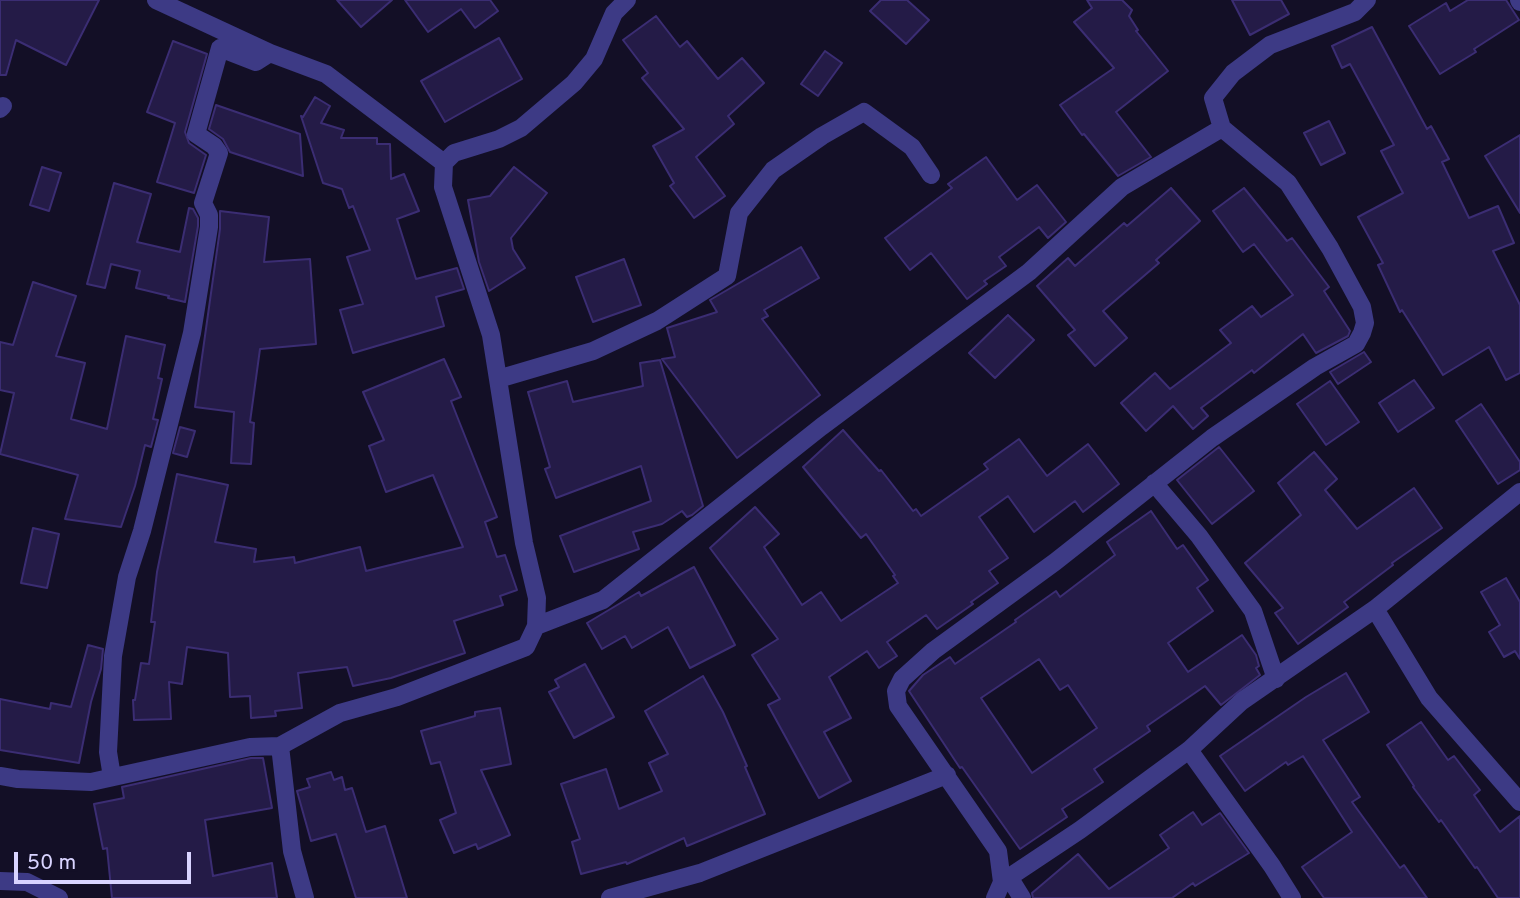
<!DOCTYPE html>
<html>
<head>
<meta charset="utf-8">
<style>
	body { margin:0 }
	#map { position:relative; width:1520px; height:898px; overflow:hidden; background:#130f26; font-family:Overpass,sans-serif }
	canvas { display:block }
	.scale { position:absolute; left:14px; top:852px; width:177px; height:32px; box-sizing:border-box; border:4px solid #d9d4ff; border-top:0; padding-left:9px; font-size:21px; line-height:24px; white-space:nowrap; color:#d9d4ff; -webkit-text-stroke:5px #130f26; paint-order:stroke }
</style>
</head>
<body>
<div id="map">
<canvas width="1520" height="898"></canvas>
<div class="scale">50 m</div>
</div>
<script>
const g = document.querySelector('canvas').getContext('2d');
g.lineJoin = 'round';
function paint(path, color) {
  g.fillStyle = color;
  g.fill(path, 'evenodd');
}
function poly(rows) {
  const path = new Path2D();
  for (const r of rows) {
    path.moveTo(r[0], r[1]);
    for (let i = 2; i < r.length; i += 2) path.lineTo(r[i], r[i + 1]);
  }
  return path;
}
function strokePath(path, color, width, dash) {
  g.strokeStyle = color;
  g.lineWidth = width;
  g.lineCap = dash ? 'butt' : 'round';
  g.setLineDash(dash || []);
  g.stroke(path);
}
const building = poly([
	[0,0,99,0,66,65,16,40,6,75,0,75,0,0],
	[337,0,392,0,361,27,337,0],
	[405,0,490,0,498,11,475,28,461,9,428,32,405,0],
	[881,0,907,0,929,20,906,44,870,11,881,0],
	[1087,0,1122,0,1132,10,1129,16,1138,30,1136,31,1168,71,1116,112,1151,157,1118,176,1084,134,1082,135,1060,105,1114,68,1074,22,1092,8,1087,0],
	[1232,0,1281,0,1289,14,1250,35,1232,0],
	[1468,0,1506,0,1519,20,1474,49,1476,52,1440,74,1409,26,1446,3,1450,11,1468,0],
	[656,16,680,47,687,41,718,79,742,58,764,83,728,116,734,124,696,157,725,196,694,218,670,186,674,183,653,146,684,129,642,78,648,73,623,40,656,16],
	[1372,27,1427,129,1431,126,1449,159,1442,162,1469,218,1498,206,1514,243,1493,251,1520,305,1520,373,1506,380,1489,347,1443,375,1402,310,1400,312,1378,265,1383,263,1358,217,1403,193,1381,151,1394,145,1350,64,1342,68,1332,46,1372,27],
	[499,38,522,79,445,122,421,81,499,38],
	[173,41,207,54,185,132,189,143,206,155,194,193,157,182,175,123,147,112,173,41],
	[825,51,842,63,818,96,801,84,825,51],
	[315,97,330,106,321,123,344,130,341,138,377,138,377,144,390,144,391,179,404,174,419,211,397,219,416,279,457,268,464,289,436,297,444,326,353,353,340,310,363,304,347,257,370,250,353,206,349,208,342,189,323,183,301,116,303,117,315,97],
	[216,105,300,134,303,176,230,152,223,139,209,129,216,105],
	[1329,121,1345,153,1321,165,1304,133,1329,121],
	[1520,135,1520,213,1485,156,1520,135],
	[986,157,1017,200,1037,185,1066,222,1048,238,1039,227,999,257,1006,266,984,281,987,284,967,299,931,253,910,270,885,238,952,188,948,184,986,157],
	[42,167,61,173,49,211,30,205,42,167],
	[514,167,547,193,511,238,513,249,525,268,489,291,479,262,468,200,490,196,514,167],
	[114,183,151,194,137,242,180,252,189,208,193,209,198,218,198,226,185,302,168,298,169,296,136,288,140,271,111,264,105,288,87,284,114,183],
	[1171,188,1200,221,1156,260,1159,263,1103,311,1127,338,1095,366,1068,335,1075,330,1037,286,1068,258,1075,266,1124,223,1127,226,1171,188],
	[1244,188,1287,241,1292,238,1329,287,1324,291,1350,331,1348,336,1316,353,1303,334,1254,373,1252,370,1201,408,1208,416,1193,429,1173,406,1146,431,1121,403,1155,373,1170,389,1231,343,1220,330,1252,306,1261,317,1293,295,1254,244,1243,252,1213,211,1244,188],
	[220,211,269,217,264,262,310,259,316,344,260,349,250,422,254,423,251,464,231,463,234,412,195,407,220,229,220,211],
	[801,247,819,278,764,310,768,316,762,319,820,395,737,458,662,359,675,357,667,328,717,312,710,300,801,247],
	[624,259,641,305,593,322,576,277,624,259],
	[33,282,76,296,56,356,85,363,71,419,107,429,126,336,165,345,158,378,162,379,153,419,158,420,151,447,145,445,135,486,121,527,65,519,78,475,0,454,14,393,0,390,0,342,13,345,33,282],
	[1008,315,1034,340,995,378,969,353,1008,315],
	[1364,352,1371,362,1338,384,1330,372,1364,352],
	[444,359,461,397,451,401,497,517,485,522,497,557,505,555,517,590,500,596,503,605,454,621,465,653,391,678,353,686,347,667,298,673,302,708,275,711,276,716,251,718,250,696,230,697,228,653,187,647,182,684,169,682,171,719,134,720,133,700,135,700,141,663,149,664,155,622,151,622,157,572,177,474,228,485,215,542,256,549,254,562,294,557,295,563,360,547,366,571,463,547,433,475,386,492,369,446,384,440,363,392,444,359],
	[660,360,703,506,692,515,687,517,682,511,662,524,633,532,639,549,574,572,560,536,651,501,641,466,556,498,545,469,550,467,528,392,567,381,573,402,643,386,640,363,660,360],
	[1414,380,1434,408,1398,432,1379,403,1414,380],
	[1330,381,1359,422,1326,445,1297,404,1330,381],
	[1481,404,1520,462,1520,470,1498,484,1456,421,1481,404],
	[180,427,195,431,187,457,173,453,180,427],
	[843,430,879,471,881,470,913,511,916,509,921,516,988,469,984,464,1019,439,1047,476,1088,444,1119,484,1083,512,1075,501,1034,532,1008,496,979,517,1008,558,989,571,998,583,971,602,973,604,937,629,926,615,887,642,897,656,879,668,867,651,829,677,851,718,824,732,851,781,819,798,768,705,780,699,752,655,778,639,710,548,755,507,779,534,764,547,802,605,821,592,841,621,898,583,893,576,895,575,866,534,861,538,803,467,843,430],
	[1219,447,1254,491,1212,524,1177,480,1219,447],
	[1314,452,1337,479,1325,490,1357,529,1414,488,1442,528,1392,563,1393,565,1344,602,1348,607,1298,644,1275,613,1283,608,1245,563,1301,515,1278,483,1314,452],
	[1151,511,1177,549,1183,545,1208,580,1197,588,1213,611,1168,643,1188,672,1242,635,1256,655,1259,666,1256,668,1260,675,1221,705,1205,686,1147,726,1150,731,1094,769,1103,782,1062,809,1067,817,1020,849,962,767,960,768,909,691,923,675,950,657,955,664,1016,622,1015,620,1056,591,1060,597,1115,555,1107,542,1151,511],
	[1039,659,1060,690,1068,685,1097,728,1032,773,981,698,1039,659],
	[33,528,59,534,47,588,21,583,33,528],
	[694,567,735,645,690,668,668,627,632,648,625,636,602,649,587,623,639,592,641,596,694,567],
	[1506,578,1520,602,1520,659,1515,651,1504,657,1489,632,1500,625,1481,592,1506,578],
	[88,645,103,649,101,669,91,702,79,763,0,750,0,699,50,709,51,703,71,707,88,645],
	[585,664,614,717,574,738,549,692,559,687,555,680,585,664],
	[1346,673,1369,712,1323,740,1360,797,1352,802,1400,868,1404,865,1427,898,1324,898,1302,867,1352,832,1303,756,1288,765,1286,762,1245,791,1220,756,1306,697,1346,673],
	[703,676,723,712,747,766,745,767,765,814,687,846,684,838,627,864,626,862,581,874,572,842,580,839,561,784,606,769,619,809,662,791,649,763,668,754,645,711,703,676],
	[500,708,511,764,481,770,510,835,478,849,476,844,454,853,440,820,456,813,440,762,431,764,421,731,475,716,475,712,500,708],
	[1421,722,1448,760,1454,756,1480,790,1474,795,1500,832,1520,816,1520,898,1498,898,1477,867,1475,868,1441,820,1439,822,1413,787,1414,786,1387,745,1421,722],
	[251,758,263,758,272,808,205,820,213,876,272,863,277,898,112,898,107,848,103,849,94,804,124,798,122,787,251,758],
	[331,772,334,780,342,777,345,790,352,788,366,832,385,826,407,898,356,898,336,834,311,841,297,791,310,787,307,779,331,772],
	[1193,812,1202,825,1220,813,1249,853,1195,886,1193,883,1172,898,1033,898,1032,893,1078,854,1109,889,1169,848,1160,835,1193,812]
]);
paint(building, '#241b47');
strokePath(building, '#3b2d73', 2);
strokePath(poly([
	[156,0,270,53,326,74,444,163],
	[1519,0,1520,2],
	[0,109,3,106],
	[498,379,593,351,657,321,727,276,739,213,773,170,822,136,864,112,912,147,931,175],
	[1154,483,1199,536,1253,611,1276,679],
	[1375,609,1429,698,1520,802],
	[536,626,603,600,821,427,1029,272,1122,187,1222,128],
	[280,746,292,851,305,898],
	[1189,750,1272,866,1292,898],
	[0,776,18,779,91,782,250,747,280,746,340,713,397,697,526,647,536,626,537,598,524,543,491,335,443,187,444,163,454,153,499,139,521,128,574,83,594,59,614,13,627,0],
	[112,777,108,752,113,656,127,577,142,531,192,333,209,227,209,215,203,203,219,153,214,146,196,134,220,48,256,62,270,53],
	[1009,877,1022,898],
	[0,881,27,882,59,898],
	[1002,882,1080,830,1189,750,1242,701,1375,609,1520,492],
	[610,898,700,873,947,775],
	[995,898,1002,882,998,851,898,706,896,691,902,679,933,651,1055,562,1212,438,1315,367,1356,344,1362,333,1365,323,1362,307,1330,248,1288,183,1222,128,1213,98,1233,73,1270,45,1355,12,1367,0]
]), '#3d3a85', 18);
</script>
</body>
</html>
